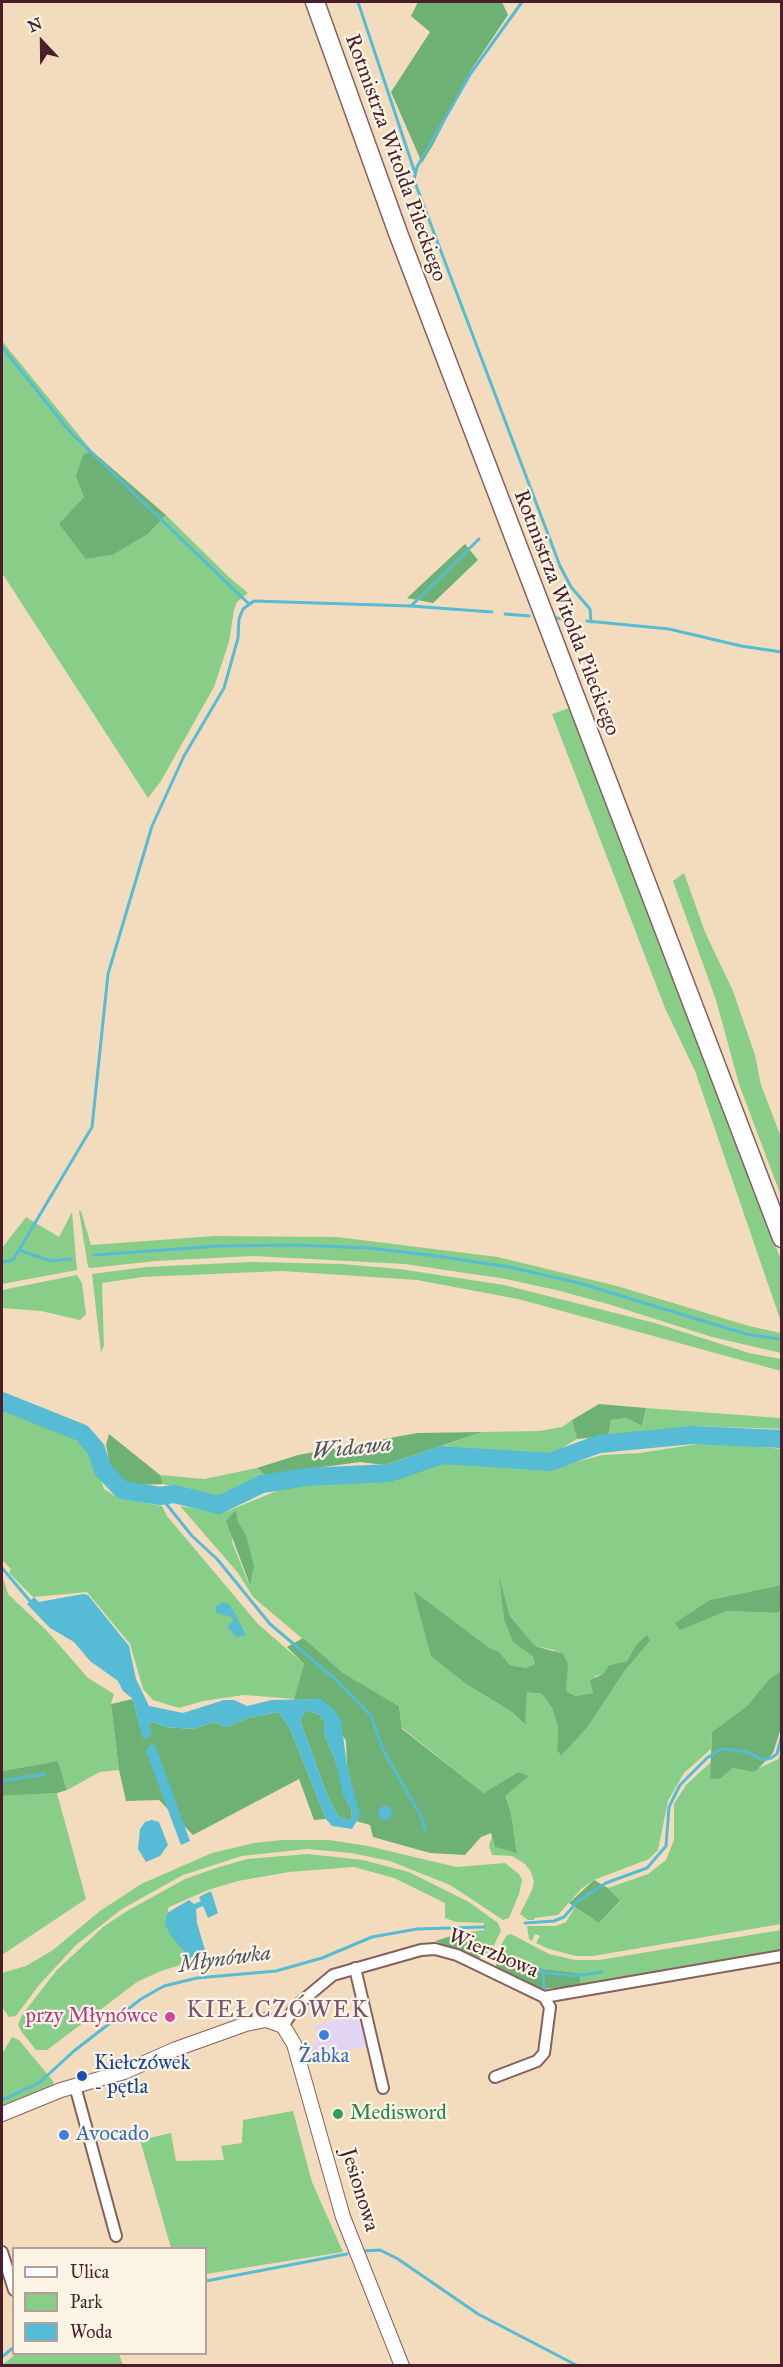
<!DOCTYPE html>
<html>
<head>
<meta charset="utf-8">
<style>
	body { margin:0 }
	#map { position:relative; width:783px; height:2367px; overflow:hidden; background:#f3dcbe; font-family:"IM FELL Great Primer",serif }
	canvas { display:block }
	.frame { position:absolute; inset:0; border:3px solid #4a1f2b; pointer-events:none }
	.legend { position:absolute; left:12px; top:2247px; width:195px; height:108px; box-sizing:border-box; background:#fcf5e5; border:2px solid #b59f9b; margin:0; padding:8px 10px; list-style:none; font-size:18px; color:#4a1f2b }
	.legend li { display:flex; align-items:center; gap:12px; height:30px }
	.legend b { width:30px; border:2px solid #b59f9b }
	.north { position:absolute; left:12px; top:12px; width:60px; height:60px; -webkit-text-stroke:4px #fcf5e5; paint-order:stroke; rotate:338deg; font-size:16px; font-weight:700; line-height:24px; text-align:center; color:#4a1f2b }
	.north::after { content:''; display:block; margin:auto; width:21px; height:27px; background:#4a1f2b; clip-path:polygon(50% 0,100% 100%,50% 72%,0 100%) }
</style>
</head>
<body>
<div id="map">
<canvas width="783" height="2367"></canvas>
<div class="frame"></div>
<ul class="legend">
<li><b style="height:8px;background:#fff"></b>Ulica</li>
<li><b style="height:16px;background:#89ce88"></b>Park</li>
<li><b style="height:16px;background:#56bbd4"></b>Woda</li>
</ul>
<div class="north">N</div>
</div>
<script>
const g = document.querySelector('canvas').getContext('2d');
g.lineJoin = 'round';
function paint(path, color) {
  g.fillStyle = color;
  g.fill(path, 'evenodd');
}
function poly(rows) {
  const path = new Path2D();
  for (const r of rows) {
    if (r.length === 3) {
      path.moveTo(r[0] + r[2], r[1]);
      path.arc(r[0], r[1], r[2], 0, 2 * Math.PI);
      continue;
    }
    path.moveTo(r[0], r[1]);
    for (let i = 2; i < r.length; i += 2) path.lineTo(r[i], r[i + 1]);
  }
  return path;
}
function strokePath(path, color, width, dash) {
  g.strokeStyle = color;
  g.lineWidth = width;
  g.lineCap = dash ? 'butt' : 'round';
  g.setLineDash(dash || []);
  g.stroke(path);
}
function drawText(font, color, halo, rows, align = 'center') {
  g.font = font + ' "IM FELL Great Primer",serif';
  g.lineWidth = 4.5;
  g.setLineDash([]);
  g.textBaseline = 'middle';
  g.strokeStyle = halo;
  g.fillStyle = color;
  for (const [text, x, y, turn = 0] of rows) {
    g.save();
    g.translate(x, y);
    g.rotate((+turn || 0) * Math.PI / 180);
    g.textAlign = isNaN(turn) ? turn : align;
    if (halo) g.strokeText(text, 0, 0);
    g.fillText(text, 0, 0);
    g.restore();
  }
}
paint(poly([
	[362,2015,369,2046,307,2059,317,2034,314,2025]
]), '#e2d4f3');
paint(poly([
	[2,341,92,451,83,456,86,559,113,555,148,534,166,515,230,578,248,593,237,602,234,610,229,642,214,687,161,781,148,798,2,573],
	[569,708,781,1260,781,1322,695,1071,665,1008,552,714],
	[684,873,705,932,733,991,755,1055,761,1085,781,1137,781,1196,739,1084,716,1000,673,881],
	[79,1211,81,1211,91,1245,214,1236,337,1237,498,1257,617,1286,749,1326,781,1333,781,1353,712,1337,608,1304,556,1290,506,1279,405,1264,253,1256,156,1261,91,1268,88,1267],
	[72,1212,77,1270,2,1284,2,1248,26,1217,59,1237],
	[251,1262,341,1264,400,1269,504,1285,655,1323,749,1353,781,1359,781,1371,518,1299,417,1280,282,1271,143,1277,102,1283,104,1345,101,1353,92,1274,146,1267],
	[77,1275,82,1283,86,1314,80,1320,41,1311,2,1308,2,1290],
	[646,1408,781,1418,781,1429,693,1426,654,1435,608,1436,611,1420,626,1418,642,1426],
	[2,1409,22,1413,69,1435,88,1447,104,1489,118,1498,162,1506,167,1516,258,1624,304,1664,295,1699,244,1695,203,1701,179,1708,153,1700,143,1689,130,1644,87,1592,33,1597,9,1573,11,1569,2,1560],
	[572,1420,577,1439,552,1454,442,1446,482,1432,539,1431,562,1427],
	[729,1443,781,1449,781,1585,710,1600,726,1611,776,1613,781,1611,781,1671,769,1679,747,1706,712,1732,711,1749,684,1773,668,1801,658,1850,649,1859,594,1880,581,1889,558,1915,534,1918,534,1920,528,1920,520,1914,532,1890,534,1882,531,1872,525,1864,512,1856,492,1855,489,1846,492,1836,495,1847,517,1852,511,1813,504,1796,528,1776,518,1772,484,1793,402,1728,399,1706,343,1673,253,1597,238,1573,180,1506,223,1513,284,1488,320,1482,395,1481,433,1463,450,1461,551,1469,602,1455,640,1453,698,1444],
	[236,1511,238,1522,249,1584,232,1542],
	[500,1581,510,1616,535,1646,554,1650,567,1675,566,1691,576,1696,594,1693,595,1676,603,1674,609,1665,627,1661,636,1645,650,1641,624,1672,587,1728,561,1756,557,1750,558,1727,552,1708,542,1694,527,1692,524,1725,512,1712,466,1684,432,1656,413,1590,488,1647,499,1652,510,1665,526,1668,536,1664,534,1656,504,1619],
	[257,1468,265,1475,219,1498,206,1498,190,1490,163,1484,160,1475,204,1479],
	[2,1574,8,1594,47,1631,88,1678,114,1694,111,1704,119,1770,100,1772,67,1790,58,1761,2,1771],
	[781,1752,781,1924,593,1956,576,1956,549,1949,536,1943,540,1936,535,1934,532,1941,529,1939,527,1926,556,1926,566,1922,575,1907,599,1923,620,1902,608,1888,648,1874,666,1860,674,1840,674,1804,686,1785,711,1762,710,1779,732,1768,751,1772,778,1759],
	[57,1793,86,1899,2,1955,2,1796],
	[282,1840,329,1840,368,1846,456,1867,505,1863,519,1874,522,1880,519,1894,509,1918,503,1920,450,1885,390,1861,351,1853,307,1849,242,1856,183,1875,122,1909,76,1945,39,1985,16,2016,9,2017,2,2007,2,1973,26,1966,53,1950,100,1911,141,1884,212,1853,254,1843],
	[308,1854,363,1860,409,1872,469,1902,498,1923,501,1931,492,1949,461,1933,484,1930,484,1923,456,1922,445,1918,445,1903,394,1878,354,1867,289,1872,238,1881,208,1890,169,1907,167,1913,193,1961,161,1971,137,1982,47,2050,36,2050,21,2031,18,2025,22,2015,56,1971,103,1927,127,1911,185,1879,216,1868,247,1859],
	[781,1930,781,1952,581,1986,579,1973,543,1969,498,1950,507,1935,511,1934,549,1954,575,1960,599,1960],
	[12,2037,19,2040,53,2081,54,2086,2,2109,2,2054],
	[293,2111,312,2182,343,2252,206,2274,206,2248,171,2248,140,2140,171,2133,176,2161,224,2160,221,2146,242,2143,243,2120],
	[16,2354,119,2354,123,2365,2,2365]
]), '#89ce88');
paint(poly([
	[418,2,502,2,508,15,471,70,434,143,422,163,391,92,430,32,411,16],
	[92,451,166,515,148,534,113,555,86,559,59,524,84,497,76,476,83,455],
	[465,544,478,560,433,603,407,598],
	[599,1404,646,1408,642,1426,626,1418,611,1420,608,1436,577,1439,572,1420],
	[482,1432,385,1465,360,1462,265,1475,257,1468,298,1455,417,1433],
	[109,1434,160,1475,163,1484,137,1485,125,1482,115,1473,110,1466,106,1445],
	[236,1510,238,1522,246,1535,254,1566,250,1585,226,1521],
	[499,1576,510,1616,535,1646,563,1654,568,1664,566,1691,576,1696,593,1693,590,1680,603,1674,609,1665,627,1661,636,1645,647,1635,650,1641,624,1672,587,1728,561,1756,557,1750,558,1727,552,1708,542,1694,527,1692,525,1725,512,1712,466,1684,431,1656,413,1590,488,1647,499,1652,510,1665,526,1668,535,1664,533,1656,513,1642,504,1619],
	[781,1585,781,1611,777,1613,726,1611,680,1630,675,1623,710,1600],
	[303,1638,343,1673,399,1706,402,1729,484,1793,518,1772,529,1776,505,1796,511,1813,517,1853,495,1847,491,1833,481,1837,465,1855,430,1853,373,1837,370,1825,356,1821,359,1816,347,1766,346,1741,320,1699,294,1700,304,1664,287,1647],
	[781,1671,781,1728,773,1753,757,1770,752,1772,732,1768,721,1778,710,1779,712,1732,747,1706,769,1679],
	[133,1699,140,1727,154,1722,165,1727,194,1729,213,1722,227,1727,248,1718,278,1712,289,1726,326,1819,314,1820,299,1779,193,1835,159,1800,126,1801,119,1770,111,1704],
	[306,1710,320,1715,324,1722,324,1735,335,1759,347,1802,351,1807,352,1818,349,1821,338,1816,327,1795,300,1720],
	[58,1761,67,1790,57,1793,2,1796,2,1771],
	[594,1880,608,1888,620,1901,599,1923,569,1903],
	[461,1933,482,1943,492,1949,479,1958,435,1941],
	[498,1950,543,1969,579,1973,581,1986,540,1989,496,1967]
]), '#6eb174');
paint(poly([
	[83,1594,88,1595,129,1646,136,1679,149,1706,183,1713,224,1700,234,1700,247,1706,272,1700,320,1699,333,1709,341,1720,347,1766,360,1816,352,1829,332,1826,326,1819,289,1726,278,1712,248,1718,227,1727,213,1722,194,1729,165,1727,154,1722,149,1724,152,1736,143,1739,133,1699,123,1691,118,1681,90,1661,74,1642,50,1628,27,1604,34,1597,39,1602],
	[306,1710,320,1715,324,1722,324,1735,335,1759,343,1795,351,1808,352,1818,349,1821,338,1816,327,1795,300,1720],
	[223,1602,230,1605,246,1635,236,1637,227,1626,233,1622,232,1617,217,1613,215,1607],
	[150,1745,155,1745,190,1841,181,1845,149,1759,146,1751],
	[385,1813,7],
	[152,1820,159,1822,168,1845,160,1856,146,1862,138,1849,140,1829,145,1822],
	[211,1891,218,1913,208,1918,203,1906,196,1909,197,1923,205,1950,200,1957,189,1957,172,1937,165,1925,167,1913,189,1900,194,1904,201,1901,199,1897]
]), '#56bbd4');
strokePath(poly([
	[358,2,415,173],
	[522,2,471,73,417,167,414,180,560,566,571,587,590,609,591,622],
	[2,347,71,433,249,604],
	[411,606,479,539],
	[505,614,529,616],
	[556,618,567,619],
	[587,621,669,629,741,646,782,652],
	[19,1250,51,1261,71,1259],
	[94,1255,219,1246,296,1245,369,1248,437,1256,509,1267,579,1283,746,1334,778,1339],
	[2,1262,13,1260,92,1127,108,974,152,826,184,756,224,688,238,638,239,619,243,609,254,601,411,606,492,612],
	[160,1496,192,1536,217,1559,270,1624,335,1679,371,1716,383,1750,422,1818,425,1830],
	[2,1568,30,1601],
	[2,1781,45,1774],
	[525,1923,554,1921,564,1917,578,1901,606,1883,647,1868,666,1846,669,1807,680,1785,707,1758,722,1749,748,1752,762,1760,771,1758,777,1754,782,1735],
	[509,1959,543,1972],
	[544,1990,543,1972,574,1976,602,1972],
	[2,2100,39,2083,74,2051,141,1999,164,1986,197,1978,276,1971,322,1958,372,1937,417,1929,484,1927],
	[363,2251,380,2250,398,2259,478,2314,578,2366],
	[206,2281,347,2254],
	[2,2357,14,2347]
]), '#56bbd4', 3);
strokePath(poly([
	[2,1401,82,1433,96,1449,103,1470,122,1490,160,1496,174,1494,219,1505,262,1484,306,1477,390,1473,442,1455,550,1462,599,1444,693,1435,782,1439]
]), '#56bbd4', 18);
const minor = poly([
	[355,1968,383,2088],
	[283,2026,296,2006,333,1975,421,1950,435,1949,457,1955,544,1997,782,1956],
	[495,2077,537,2061,544,2053,550,2007,544,1997],
	[75,2086,116,2236],
	[2,2252,14,2290]
]);
const tertiary = poly([
	[2,2114,61,2090,124,2072,176,2049,246,2024,266,2020,283,2026,294,2044,343,2217,402,2366]
]);
const primary = poly([
	[315,2,398,233,782,1238]
]);
strokePath(minor, '#85615e', 14);
strokePath(tertiary, '#85615e', 16);
strokePath(primary, '#85615e', 21);
strokePath(minor, '#fff', 10);
strokePath(tertiary, '#fff', 14);
strokePath(primary, '#fff', 18);
for (const [x, y, r, color] of [
	[170,2017,6,"#d1479c"],
	[324,2035,6,"#3f7fe0"],
	[82,2076,6,"#1a4fb4"],
	[338,2114,6,"#2e9e5b"],
	[64,2135,6,"#3f7fe0"]
]) {
  const dot = new Path2D();
  dot.arc(x, y, r, 0, 2 * Math.PI);
  g.fillStyle = color;
  g.fill(dot);
  strokePath(dot, '#fcf5e5', 2);
}
drawText('21px', '#4a1f2b', '#fcf5e5', [
	["Rotmistrza Witolda Pileckiego",395,158,70],
	["Rotmistrza Witolda Pileckiego",566,613,69],
	["Wierzbowa",493,1954,23],
	["Jesionowa",359,2190,73]
]);
drawText('21px', '#b23c85', '#fcf5e5', [
	["przy Młynówce",158,2017]
], 'right');
drawText('21px', '#366cbe', '#fcf5e5', [
	["Żabka",324,2057],
	["Avocado",76,2135,"left"]
]);
drawText('21px', '#164399', '#fcf5e5', [
	["Kiełczówek",94,2064],
	["- pętla",94,2088]
], 'left');
drawText('21px', '#27864d', '#fcf5e5', [
	["Medisword",350,2114]
], 'left');
drawText('italic 22px', '#4e5666', '#fcf5e5', [
	["Widawa",352,1449,-6],
	["Młynówka",225,1960,-8]
]);
g.letterSpacing = '1.5px';
drawText('24px', '#785471', '#fcf5e5', [
	["KIEŁCZÓWEK",278,2011]
]);
g.letterSpacing = '0px';
</script>
</body>
</html>
